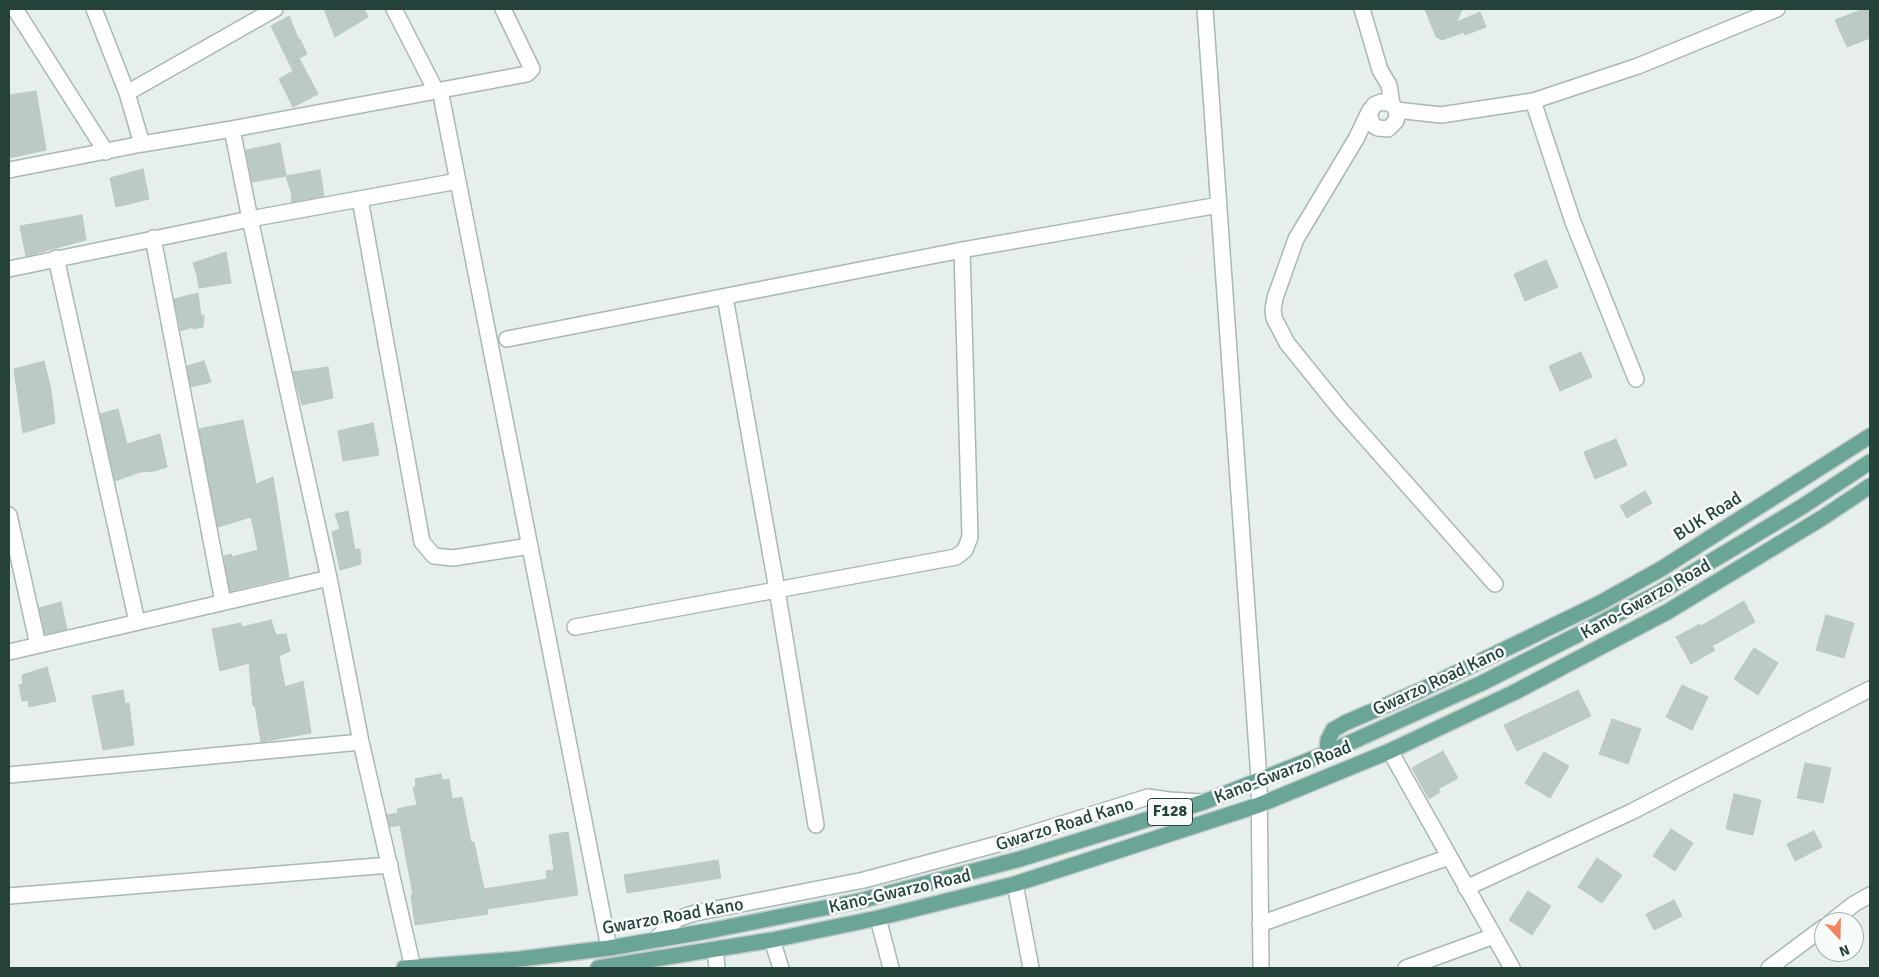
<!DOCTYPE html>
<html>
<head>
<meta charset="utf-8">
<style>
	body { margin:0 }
	#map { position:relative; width:1879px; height:977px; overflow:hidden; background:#e6efeb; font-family:Signika,sans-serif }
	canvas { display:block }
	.frame { position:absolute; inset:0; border:10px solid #24423a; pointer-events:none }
	.north { position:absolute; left:1814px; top:912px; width:50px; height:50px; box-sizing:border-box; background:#f7fbf9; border:1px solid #a3b1ad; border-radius:50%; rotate:159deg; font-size:14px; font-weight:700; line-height:20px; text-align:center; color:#24423a }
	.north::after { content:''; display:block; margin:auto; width:18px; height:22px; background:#f4845f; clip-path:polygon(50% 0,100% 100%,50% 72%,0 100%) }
</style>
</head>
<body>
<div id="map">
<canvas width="1879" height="977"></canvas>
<div class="frame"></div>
<div class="north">N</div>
</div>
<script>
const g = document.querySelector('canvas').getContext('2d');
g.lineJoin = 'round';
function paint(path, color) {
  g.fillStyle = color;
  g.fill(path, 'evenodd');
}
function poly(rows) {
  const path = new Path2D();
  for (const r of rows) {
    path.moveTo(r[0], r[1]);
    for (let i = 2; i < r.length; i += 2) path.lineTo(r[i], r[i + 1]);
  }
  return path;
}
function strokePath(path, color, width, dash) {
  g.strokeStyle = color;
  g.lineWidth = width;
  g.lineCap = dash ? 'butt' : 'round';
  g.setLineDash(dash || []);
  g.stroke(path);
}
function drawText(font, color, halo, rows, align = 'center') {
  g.font = font + ' Signika,sans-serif';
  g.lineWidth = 5;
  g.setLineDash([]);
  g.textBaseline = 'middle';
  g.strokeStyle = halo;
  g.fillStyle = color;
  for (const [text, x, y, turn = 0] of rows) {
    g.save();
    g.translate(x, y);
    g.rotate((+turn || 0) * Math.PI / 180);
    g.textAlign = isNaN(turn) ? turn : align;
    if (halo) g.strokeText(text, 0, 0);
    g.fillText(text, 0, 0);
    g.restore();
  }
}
const building = poly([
	[324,9,364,9,368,17,335,37,324,9],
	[1425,9,1462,9,1457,22,1480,12,1486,27,1465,35,1464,32,1442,40,1436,37,1425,9],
	[1864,9,1870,9,1870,38,1847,47,1835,20,1864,9],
	[289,16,299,40,300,39,307,54,299,58,318,94,293,107,279,79,293,71,271,26,289,16],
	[36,91,46,150,9,158,9,95,36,91],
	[280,143,286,176,252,182,246,150,280,143],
	[143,169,149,199,116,207,110,178,143,169],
	[320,170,324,196,291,202,292,195,286,176,320,170],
	[82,215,86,240,26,256,20,226,82,215],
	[226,252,231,283,199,288,197,275,193,263,226,252],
	[1546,260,1558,287,1525,301,1514,274,1546,260],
	[198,293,201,316,204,315,203,327,193,329,193,327,181,331,174,299,198,293],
	[1581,352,1592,377,1560,391,1549,366,1581,352],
	[44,361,51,390,55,423,23,433,14,369,44,361],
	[204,361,211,382,191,387,187,366,204,361],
	[328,367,333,398,302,405,293,372,328,367],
	[118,409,127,444,160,434,167,467,154,471,140,472,115,481,100,414,118,409],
	[243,420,256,484,273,477,289,577,230,591,224,556,231,554,232,557,258,550,251,517,218,527,199,429,243,420],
	[373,423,379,455,343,461,338,431,373,423],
	[1616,439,1627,465,1595,479,1584,452,1616,439],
	[1645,491,1652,503,1627,518,1620,506,1645,491],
	[348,511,355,550,360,549,361,564,340,570,332,532,340,529,335,514,348,511],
	[1744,601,1755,622,1712,646,1715,650,1691,664,1676,637,1700,624,1701,626,1744,601],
	[61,602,67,629,45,634,39,608,61,602],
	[1826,615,1854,623,1844,658,1816,650,1826,615],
	[271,620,276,635,286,634,290,651,279,656,285,687,303,681,311,733,261,742,255,706,253,706,249,663,220,671,212,629,241,623,242,627,271,620],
	[1754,648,1778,663,1758,695,1734,679,1754,648],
	[47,667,56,701,29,707,28,700,22,701,19,685,23,684,22,675,47,667],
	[1682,685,1708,697,1692,730,1666,717,1682,685],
	[123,690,125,704,129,703,134,745,103,750,92,696,123,690],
	[1578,690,1591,716,1517,751,1504,725,1578,690],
	[1612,719,1641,729,1628,764,1599,754,1612,719],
	[1443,751,1458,778,1438,789,1440,792,1429,799,1412,768,1443,751],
	[1544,752,1569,766,1550,798,1525,783,1544,752],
	[1805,763,1831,768,1823,803,1797,798,1805,763],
	[441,774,442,780,449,779,452,799,462,797,471,842,474,842,484,889,547,879,546,871,554,870,549,835,568,832,578,895,487,909,488,914,415,925,411,895,413,895,400,825,390,827,387,815,398,813,397,809,417,805,413,787,416,787,415,779,441,774],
	[1734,794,1761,800,1753,835,1726,829,1734,794],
	[1671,829,1693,843,1675,871,1653,856,1671,829],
	[1814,831,1822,847,1795,861,1787,844,1814,831],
	[1597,858,1622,875,1602,903,1578,887,1597,858],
	[718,860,721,878,627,893,624,875,718,860],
	[1528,891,1551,906,1532,935,1509,920,1528,891],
	[1674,900,1682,916,1654,930,1646,914,1674,900]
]);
paint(building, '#bbcac4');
strokePath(building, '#b8c9c2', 1);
const minor = poly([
	[15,9,106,152],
	[94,9,127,93,142,144],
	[394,9,436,91],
	[1205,9,1259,779,1261,968],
	[1362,9,1380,70,1389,85,1392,104,1396,110,1397,115,1396,121,1388,129,1378,128,1373,125,1369,115,1374,105,1381,102,1392,104],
	[440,90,609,948],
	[127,93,275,9],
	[1533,101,1573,222,1636,379],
	[1370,110,1356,139,1296,239,1275,298,1273,310,1274,318,1287,343,1341,410,1495,584],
	[1396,110,1441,115,1533,101,1638,66,1777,9],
	[232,129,250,219,329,578,361,742,413,968],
	[9,170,142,144,232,129,527,74,532,69,503,9],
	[360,199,422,542,434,556,453,558,530,546],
	[153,238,223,602],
	[56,258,137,622],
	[9,269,250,219,458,181],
	[725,297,777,590,816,825],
	[507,339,962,250,1219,205],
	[9,515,38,645],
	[575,627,956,557,965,550,970,537,962,250],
	[9,652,329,578],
	[1390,751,1512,968],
	[9,775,361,742],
	[1015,884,1031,968],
	[1466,888,1631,812,1870,689],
	[9,896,390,865],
	[878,918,891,968],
	[1831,922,1854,904,1870,895],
	[1260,924,1449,857],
	[772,940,781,968],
	[654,941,677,919,695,913,864,880,998,844,1148,797,1169,800,1202,802],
	[715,949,717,968],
	[1406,968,1494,936],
	[1769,968,1824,927]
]);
const major = poly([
	[1327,753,1328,740,1333,730,1345,723,1419,691,1600,603,1661,569,1870,436],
	[404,968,520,959,609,948,708,931,859,901,1020,859,1204,802,1327,753,1482,683,1581,633,1660,592,1800,508,1870,462],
	[598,968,772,940,878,918,1015,884,1259,805,1390,751,1515,692,1667,612,1822,518,1870,486]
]);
strokePath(minor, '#a8b8b2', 18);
strokePath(major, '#c2cac8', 18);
strokePath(minor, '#fff', 15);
strokePath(major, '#6aa596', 15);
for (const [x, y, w] of [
	[1170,812,45]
]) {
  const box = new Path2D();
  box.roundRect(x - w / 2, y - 13.5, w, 27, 4);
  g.fillStyle = '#f7fbf9';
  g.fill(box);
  strokePath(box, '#24423a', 1);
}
drawText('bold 16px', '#24423a', null, [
	["F128",1170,812]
]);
drawText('18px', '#24423a', '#f7fbf9', [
	["BUK Road",1708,517,-32],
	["Kano-Gwarzo Road",1646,600,-29],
	["Gwarzo Road Kano",1439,681,-25],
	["Kano-Gwarzo Road",1283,773,-21],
	["Gwarzo Road Kano",1065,825,-17],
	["Kano-Gwarzo Road",900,892,-13],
	["Gwarzo Road Kano",673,917,-10]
]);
</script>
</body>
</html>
